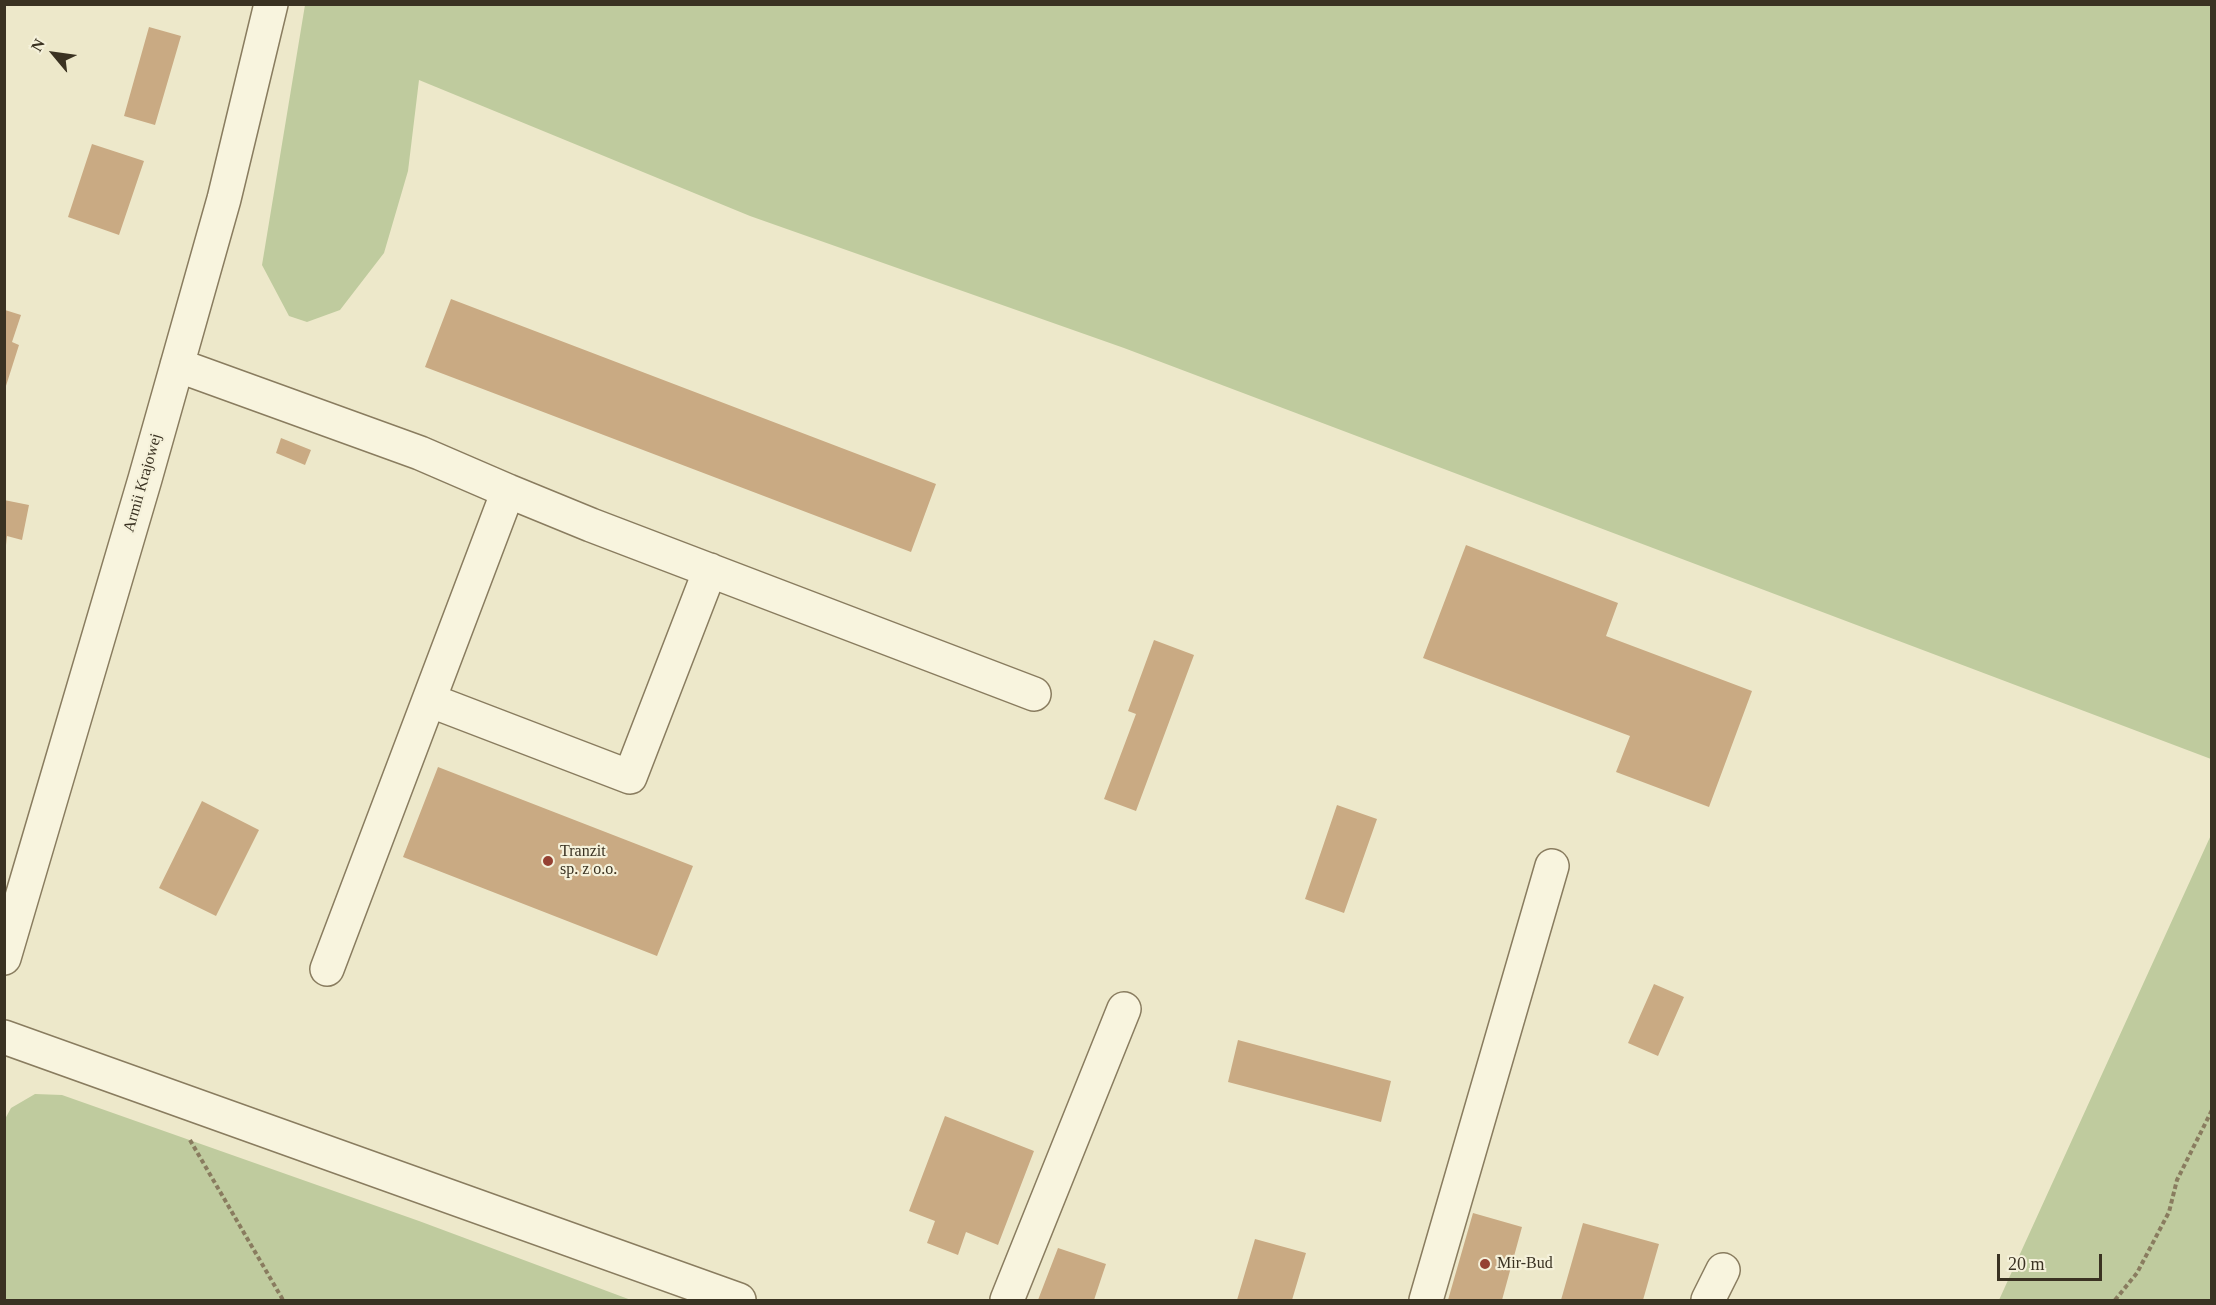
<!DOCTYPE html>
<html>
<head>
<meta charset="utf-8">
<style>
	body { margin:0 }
	#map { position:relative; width:2216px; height:1305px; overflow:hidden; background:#ede8ca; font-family:Georgia,serif }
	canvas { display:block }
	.frame { position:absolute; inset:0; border:6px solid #3a3222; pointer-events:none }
	.north { position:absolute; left:24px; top:24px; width:60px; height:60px; -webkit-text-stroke:4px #f5f1da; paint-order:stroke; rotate:299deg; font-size:16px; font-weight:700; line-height:24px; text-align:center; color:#3a3222 }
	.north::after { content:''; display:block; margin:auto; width:21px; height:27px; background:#3a3222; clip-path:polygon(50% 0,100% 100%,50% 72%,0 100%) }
	.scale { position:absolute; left:1997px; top:1254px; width:105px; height:27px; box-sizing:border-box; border:3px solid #3a3222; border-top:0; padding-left:8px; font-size:18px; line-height:21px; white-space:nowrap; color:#3a3222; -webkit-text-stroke:4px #f5f1da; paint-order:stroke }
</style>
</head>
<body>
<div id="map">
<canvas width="2216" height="1305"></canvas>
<div class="frame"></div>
<div class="north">N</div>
<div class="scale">20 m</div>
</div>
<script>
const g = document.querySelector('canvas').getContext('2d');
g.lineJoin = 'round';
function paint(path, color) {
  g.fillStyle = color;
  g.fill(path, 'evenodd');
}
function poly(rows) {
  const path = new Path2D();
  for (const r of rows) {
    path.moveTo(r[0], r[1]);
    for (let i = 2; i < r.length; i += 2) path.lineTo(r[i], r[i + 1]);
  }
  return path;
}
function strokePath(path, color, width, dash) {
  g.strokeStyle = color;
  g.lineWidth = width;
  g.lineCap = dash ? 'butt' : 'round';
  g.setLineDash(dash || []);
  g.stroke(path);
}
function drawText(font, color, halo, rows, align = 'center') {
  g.font = font + ' Georgia,serif';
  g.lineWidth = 4.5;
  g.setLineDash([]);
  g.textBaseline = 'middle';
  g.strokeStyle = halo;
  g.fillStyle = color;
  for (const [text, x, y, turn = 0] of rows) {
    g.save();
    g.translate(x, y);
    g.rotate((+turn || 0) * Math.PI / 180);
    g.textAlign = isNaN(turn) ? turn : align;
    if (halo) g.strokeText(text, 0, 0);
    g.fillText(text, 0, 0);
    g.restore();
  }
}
paint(poly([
	[305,5,2211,5,2211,759,1124,348,750,216,419,80,408,171,384,253,340,310,307,322,289,316,262,265],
	[2211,835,2211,1300,1999,1300],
	[35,1094,62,1095,419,1221,631,1300,5,1300,5,1119,11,1108]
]), '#bfcb9e');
paint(poly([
	[149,27,181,36,155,125,124,116],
	[92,144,144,161,119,235,68,217],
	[451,299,936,484,911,552,425,367],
	[5,310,21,315,12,342,19,345,5,389],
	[281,438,311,450,305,465,276,453],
	[4,500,29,505,22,540,7,536,6,545],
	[1466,545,1618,603,1606,636,1752,691,1709,807,1616,772,1630,736,1423,658],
	[1154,640,1194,655,1136,811,1104,799,1136,714,1128,711],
	[438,767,693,866,657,956,403,857],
	[202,801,259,830,216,916,159,888],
	[1337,805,1377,819,1344,913,1305,899],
	[1654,984,1684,997,1658,1056,1628,1043],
	[1238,1040,1391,1081,1381,1122,1228,1082],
	[945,1116,1034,1151,998,1245,966,1232,958,1255,927,1243,935,1221,909,1211],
	[1473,1213,1522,1227,1502,1300,1448,1300],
	[1583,1223,1659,1244,1643,1300,1561,1300],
	[1255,1239,1306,1253,1292,1300,1237,1300],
	[1058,1248,1106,1264,1094,1300,1038,1300]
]), '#c9aa83');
const minor = poly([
	[177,365,420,453,508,491,327,969],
	[508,491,591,525,1034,694],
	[429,700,630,777,710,570],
	[4,958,145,479,224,199,271,4],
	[4,1037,739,1300],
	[1007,1300,1124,1009],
	[1426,1300,1552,866],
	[1708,1300,1723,1270]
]);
strokePath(minor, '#897c5f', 36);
strokePath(poly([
	[190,1140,283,1300],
	[2115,1300,2137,1273,2169,1212,2177,1180,2212,1110]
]), '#897c5f', 4, [4.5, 3]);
strokePath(minor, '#f8f4de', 33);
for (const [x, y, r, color] of [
	[548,861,6,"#954132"],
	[1485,1264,6,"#954132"]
]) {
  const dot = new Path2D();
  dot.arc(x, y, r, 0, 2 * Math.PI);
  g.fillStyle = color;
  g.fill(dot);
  strokePath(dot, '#f5f1da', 2);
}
drawText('16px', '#3a3222', '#f5f1da', [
	["Armii Krajowej",143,483,-74]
]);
drawText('16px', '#3a3222', '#f5f1da', [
	["Tranzit",560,852],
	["sp. z o.o.",560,870],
	["Mir-Bud",1497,1264]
], 'left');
</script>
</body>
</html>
